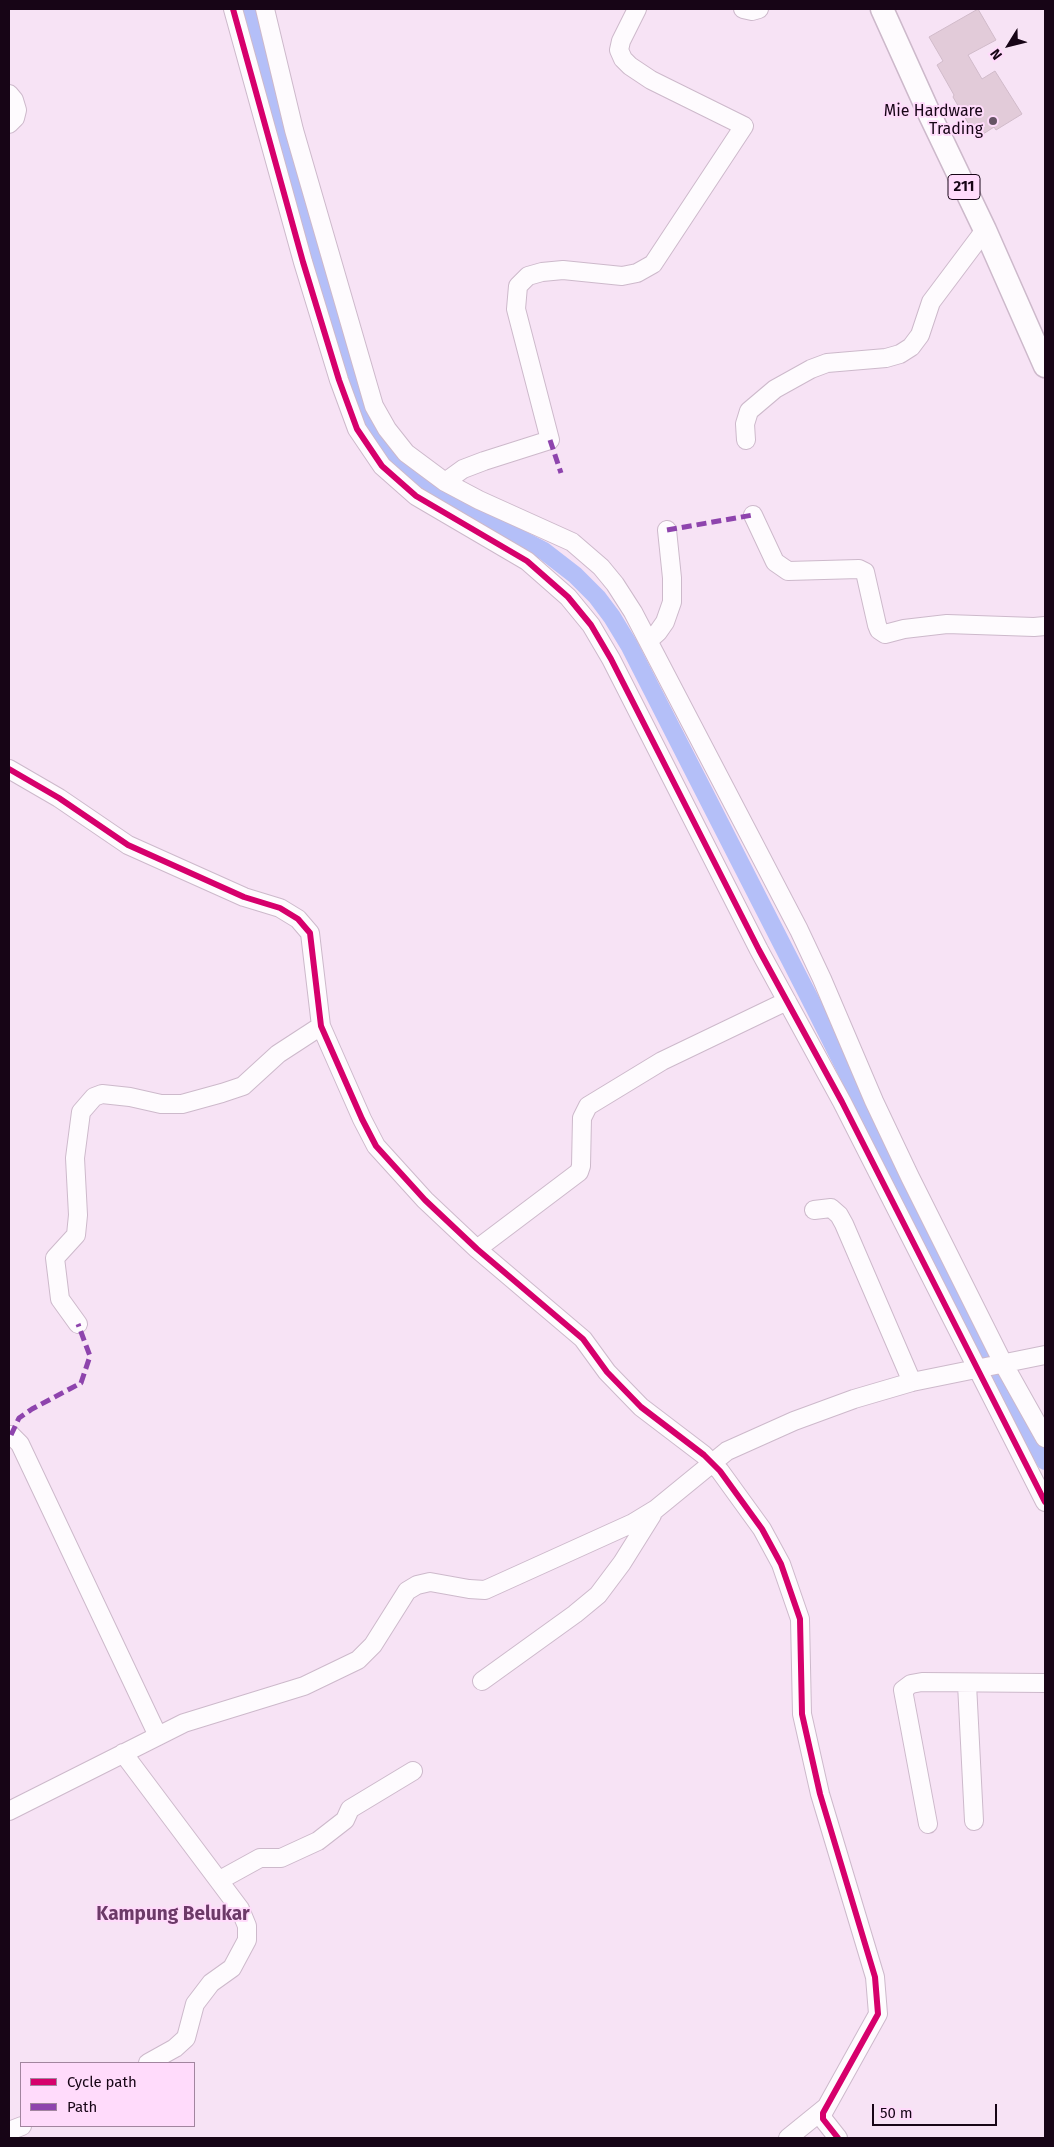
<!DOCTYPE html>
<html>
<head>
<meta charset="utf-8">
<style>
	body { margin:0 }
	#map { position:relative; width:1054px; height:2147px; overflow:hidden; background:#f7e3f5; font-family:"Fira Sans",sans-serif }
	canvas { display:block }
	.frame { position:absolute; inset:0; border:10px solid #170516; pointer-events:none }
	.legend { position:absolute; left:20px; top:2062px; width:175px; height:65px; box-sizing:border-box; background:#ffdbfb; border:1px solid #a2859f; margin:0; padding:6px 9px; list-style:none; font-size:15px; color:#170516 }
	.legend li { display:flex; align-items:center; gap:10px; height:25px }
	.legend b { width:25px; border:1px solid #a2859f }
	.north { position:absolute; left:984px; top:20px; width:50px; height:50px; -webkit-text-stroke:4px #ffdbfb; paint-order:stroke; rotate:234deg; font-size:14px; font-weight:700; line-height:20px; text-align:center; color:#170516 }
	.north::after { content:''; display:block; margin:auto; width:18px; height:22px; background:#170516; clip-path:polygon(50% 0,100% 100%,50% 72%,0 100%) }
	.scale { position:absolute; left:872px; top:2104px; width:125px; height:22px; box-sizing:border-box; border:2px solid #170516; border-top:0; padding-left:6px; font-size:15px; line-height:18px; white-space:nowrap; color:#170516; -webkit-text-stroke:4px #ffdbfb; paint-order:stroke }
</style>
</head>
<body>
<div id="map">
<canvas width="1054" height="2147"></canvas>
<div class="frame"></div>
<ul class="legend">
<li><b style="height:6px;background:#d6006c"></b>Cycle path</li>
<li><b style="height:6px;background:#8e44ad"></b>Path</li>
</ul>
<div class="north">N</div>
<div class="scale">50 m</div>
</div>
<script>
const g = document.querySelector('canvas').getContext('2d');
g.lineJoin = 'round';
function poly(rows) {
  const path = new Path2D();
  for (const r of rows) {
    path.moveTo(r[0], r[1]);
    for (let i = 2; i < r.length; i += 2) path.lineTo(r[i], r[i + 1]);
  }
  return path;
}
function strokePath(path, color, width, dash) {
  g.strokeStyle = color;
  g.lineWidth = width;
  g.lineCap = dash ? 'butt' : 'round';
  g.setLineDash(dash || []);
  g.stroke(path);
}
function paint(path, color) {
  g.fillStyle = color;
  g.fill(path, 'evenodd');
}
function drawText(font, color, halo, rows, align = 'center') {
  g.font = font + ' "Fira Sans",sans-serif';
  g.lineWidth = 4;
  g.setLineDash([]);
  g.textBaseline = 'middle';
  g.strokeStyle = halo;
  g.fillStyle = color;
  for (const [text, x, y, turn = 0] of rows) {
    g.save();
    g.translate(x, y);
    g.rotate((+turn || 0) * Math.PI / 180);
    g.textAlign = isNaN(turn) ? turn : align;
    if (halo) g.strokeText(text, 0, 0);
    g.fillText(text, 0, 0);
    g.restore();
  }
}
strokePath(poly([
	[251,9,276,115,365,417,380,441,403,467,423,485,461,508,544,551,575,575,597,597,612,617,629,645,811,1001,992,1360,1045,1461]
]), '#b4bff8', 18);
const building = poly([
	[978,9,996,40,968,55,982,79,995,71,1022,114,996,130,994,127,977,138,953,97,954,95,937,65,943,61,929,37,978,9]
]);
paint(building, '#e2cbd9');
strokePath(building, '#d0bac9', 1);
const minor = poly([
	[233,9,303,262,339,380,357,429,382,466,416,496,527,561,568,597,591,625,611,659,759,950,842,1102,1045,1502],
	[265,9,294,130,374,406,387,429,406,453,445,482,479,500,572,542,601,567,615,584,633,612,799,930,822,979,874,1101,910,1177,1003,1363,1045,1438],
	[743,9,752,11,759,9],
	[9,94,14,100,17,110,15,118,9,124],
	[746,440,745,424,749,411,775,389,811,369,827,363,886,358,900,354,911,347,920,335,931,302,985,230],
	[445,482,463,469,484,461,550,440,516,309,518,286,528,276,542,272,563,270,622,276,637,273,653,264,744,126,651,80,630,66,623,59,619,50,621,41,637,9],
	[753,515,775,562,788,571,859,569,865,572,877,625,879,630,885,634,904,629,947,624,1034,627,1045,626],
	[648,641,658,632,665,622,672,602,672,578,667,530],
	[9,769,59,798,128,845,244,897,280,908,298,919,310,933,321,1026,362,1119,376,1146,425,1200,477,1249,583,1339,607,1372,641,1407,704,1455,720,1471,762,1529,781,1564,800,1619,802,1714,820,1794,875,1977,878,2014,823,2113,823,2119,838,2138],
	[814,1210,831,1208,839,1215,844,1224,912,1382],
	[477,1249,579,1172,581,1166,582,1118,588,1106,662,1061,787,1001],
	[78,1324,60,1299,55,1258,76,1235,78,1215,75,1158,81,1112,94,1097,102,1094,130,1097,161,1104,182,1104,222,1093,243,1086,278,1054,321,1026],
	[9,1435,11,1435,20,1444,158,1736],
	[482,1681,575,1614,598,1595,622,1563,652,1515],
	[967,1684,974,1821],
	[123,1753,240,1909,247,1926,247,1940,232,1968,211,1983,195,2004,186,2038,175,2048,148,2063],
	[9,1811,184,1723,304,1686,358,1660,373,1645,407,1591,417,1585,430,1582,469,1589,485,1590,633,1523,656,1509,727,1451,794,1421,854,1399,912,1382,1045,1355],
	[928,1824,903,1690,911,1684,922,1682,1045,1683],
	[220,1880,260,1858,281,1858,318,1841,345,1820,350,1809,413,1771],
	[9,2131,22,2126],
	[788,2138,825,2108]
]);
const major = poly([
	[882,9,929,113,985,230,1045,366]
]);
strokePath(minor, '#cdb9cb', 20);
strokePath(major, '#cdb9cb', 25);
strokePath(minor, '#fefbfe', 18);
strokePath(major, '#fefbfe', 22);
strokePath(poly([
	[550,440,561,473],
	[667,530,753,515],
	[11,1435,19,1418,32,1409,81,1383,90,1356,78,1324]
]), '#8e44ad', 5, [10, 5]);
strokePath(poly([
	[233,9,303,262,339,380,357,429,382,466,416,496,527,561,568,597,591,625,611,659,759,950,842,1102,1045,1502],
	[9,769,59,798,128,845,244,897,280,908,298,919,310,933,321,1026,362,1119,376,1146,425,1200,477,1249,583,1339,607,1372,641,1407,704,1455,720,1471,762,1529,781,1564,800,1619,802,1714,820,1794,875,1977,878,2014,823,2113,823,2119,838,2138]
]), '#d6006c', 6);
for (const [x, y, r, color] of [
	[993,121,5,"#655364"]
]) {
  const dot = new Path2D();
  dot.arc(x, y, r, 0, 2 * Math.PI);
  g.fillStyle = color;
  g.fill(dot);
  strokePath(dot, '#ffdbfb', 2);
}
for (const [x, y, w] of [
	[964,187,32]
]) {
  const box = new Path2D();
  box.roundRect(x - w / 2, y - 12.5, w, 25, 4);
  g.fillStyle = '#ffdbfb';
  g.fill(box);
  strokePath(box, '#170516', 1);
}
drawText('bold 15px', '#170516', null, [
	["211",964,187]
]);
drawText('16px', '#170516', '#ffdbfb', [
	["Mie Hardware",983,112],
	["Trading",983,130]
], 'right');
drawText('bold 19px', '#6c3a68', '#ffdbfb', [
	["Kampung Belukar",173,1915]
]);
</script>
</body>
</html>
